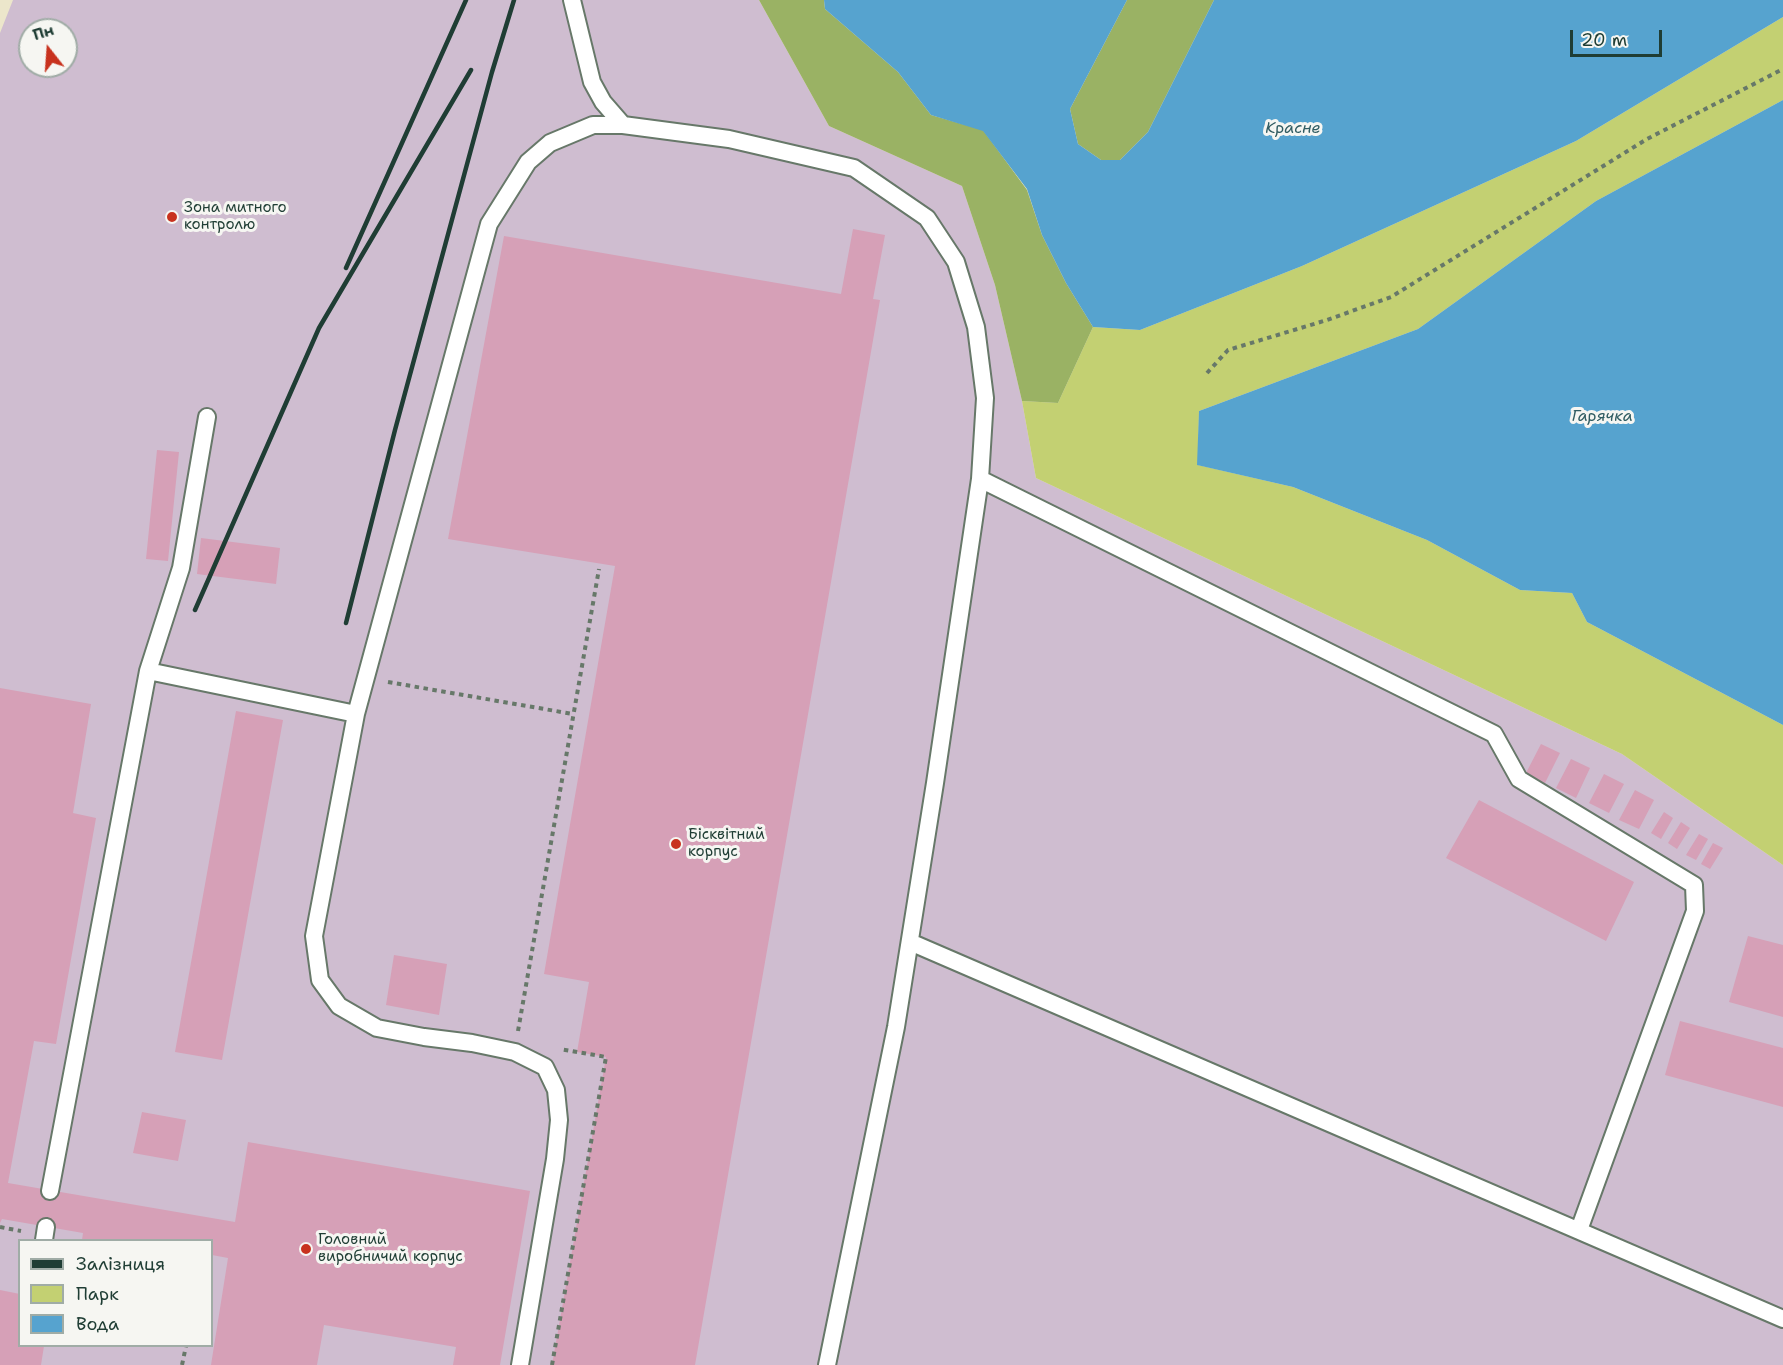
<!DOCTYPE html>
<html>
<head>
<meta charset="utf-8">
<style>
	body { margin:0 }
	#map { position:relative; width:1783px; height:1365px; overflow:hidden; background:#ece6cb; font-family:"Shantell Sans",sans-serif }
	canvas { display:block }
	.legend { position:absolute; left:18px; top:1239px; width:195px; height:108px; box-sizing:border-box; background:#f6f6f2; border:2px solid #a0aca6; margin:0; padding:8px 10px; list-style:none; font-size:18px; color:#1f3d34 }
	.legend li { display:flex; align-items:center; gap:12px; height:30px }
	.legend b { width:30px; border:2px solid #a0aca6 }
	.north { position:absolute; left:18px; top:18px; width:60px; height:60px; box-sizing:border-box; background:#f6f6f2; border:2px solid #a0aca6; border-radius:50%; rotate:343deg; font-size:16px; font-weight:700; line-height:24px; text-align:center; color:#1f3d34 }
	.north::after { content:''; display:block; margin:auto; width:21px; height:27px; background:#c8321e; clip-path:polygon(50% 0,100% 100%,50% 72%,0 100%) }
	.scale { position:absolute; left:1570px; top:30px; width:92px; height:27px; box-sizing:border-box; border:3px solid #1f3d34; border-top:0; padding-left:8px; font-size:18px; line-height:21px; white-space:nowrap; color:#1f3d34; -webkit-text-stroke:4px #f6f6f2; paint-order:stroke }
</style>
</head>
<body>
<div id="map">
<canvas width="1783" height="1365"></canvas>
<ul class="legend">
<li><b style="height:8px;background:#1f3d34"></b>Залізниця</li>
<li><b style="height:16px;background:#c3d072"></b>Парк</li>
<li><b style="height:16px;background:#56a3cf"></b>Вода</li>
</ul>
<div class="north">Пн</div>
<div class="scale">20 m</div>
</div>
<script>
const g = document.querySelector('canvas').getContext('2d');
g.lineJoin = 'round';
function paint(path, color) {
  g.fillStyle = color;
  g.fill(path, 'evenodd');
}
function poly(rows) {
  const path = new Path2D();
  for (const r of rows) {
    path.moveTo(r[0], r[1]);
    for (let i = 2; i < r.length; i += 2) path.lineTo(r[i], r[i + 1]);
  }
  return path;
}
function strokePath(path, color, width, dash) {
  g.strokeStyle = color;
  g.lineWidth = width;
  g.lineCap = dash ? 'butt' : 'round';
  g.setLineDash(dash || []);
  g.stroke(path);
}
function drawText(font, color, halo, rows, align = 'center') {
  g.font = font + ' "Shantell Sans",sans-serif';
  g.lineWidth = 6;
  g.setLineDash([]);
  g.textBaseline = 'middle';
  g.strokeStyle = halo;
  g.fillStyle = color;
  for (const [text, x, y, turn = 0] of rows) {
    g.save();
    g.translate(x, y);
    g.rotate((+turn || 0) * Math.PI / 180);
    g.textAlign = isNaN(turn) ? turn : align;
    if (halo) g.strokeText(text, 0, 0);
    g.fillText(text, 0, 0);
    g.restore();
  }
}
paint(poly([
	[13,0,759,0,829,126,962,186,995,285,1022,401,1036,478,1622,754,1783,865,1783,1365,0,1365,0,33],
	[30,30,66,30,66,66,30,66],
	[20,1240,212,1240,212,1346,20,1346]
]), '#cfbdd0');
paint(poly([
	[1783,17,1783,100,1596,201,1418,329,1199,411,1198,465,1293,487,1427,540,1520,590,1572,593,1587,622,1783,725,1783,865,1622,754,1036,478,1022,401,1058,403,1093,327,1140,330,1302,266,1576,141]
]), '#c3d072');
paint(poly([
	[759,0,824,0,825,9,898,72,931,115,983,130,1027,190,1042,235,1066,283,1093,327,1058,403,1022,401,995,285,962,186,829,126],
	[1127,0,1214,0,1148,132,1120,160,1101,160,1078,144,1070,109]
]), '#9ab264');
paint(poly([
	[824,0,1127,0,1070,109,1078,144,1101,160,1120,160,1148,132,1214,0,1783,0,1783,17,1576,141,1302,266,1140,330,1093,327,1066,283,1042,235,1027,189,983,131,931,115,898,72,825,9],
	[1783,100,1783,725,1587,622,1572,593,1520,590,1427,540,1293,487,1197,465,1199,411,1418,329,1596,201]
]), '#56a3cf');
paint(poly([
	[853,229,885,235,873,299,880,300,695,1365,552,1365,606,1057,577,1052,589,982,544,974,615,566,448,539,504,236,841,294],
	[157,450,179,452,168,561,146,559],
	[201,538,280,548,276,584,197,574],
	[0,688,91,704,73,813,96,818,56,1044,34,1041,8,1183,235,1222,248,1142,530,1191,500,1365,453,1365,456,1347,324,1325,317,1365,211,1365,228,1258,212,1255,212,1240,82,1240,83,1233,2,1219,0,1223],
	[236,711,283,720,222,1060,175,1052],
	[1541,744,1560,753,1545,783,1526,773],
	[1571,759,1590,768,1576,798,1556,788],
	[1604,774,1624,784,1609,813,1589,803],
	[1635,790,1654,800,1639,829,1619,820],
	[1479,800,1634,882,1606,941,1446,858],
	[1664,812,1673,818,1661,839,1651,833],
	[1681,822,1690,828,1677,849,1668,843],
	[1699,834,1708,839,1696,860,1686,855],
	[1713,843,1723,848,1710,869,1701,864],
	[1748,936,1783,945,1783,1017,1729,1002],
	[394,955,447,964,439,1015,386,1005],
	[1680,1021,1783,1048,1783,1107,1665,1075],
	[142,1112,186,1120,178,1161,133,1153],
	[0,1290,20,1294,20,1346,44,1346,41,1365,0,1365]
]), '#d6a0b7');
const lane = poly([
	[572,0,592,82,603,102,623,125],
	[980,479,1494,734,1519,779,1694,885,1695,911,1579,1230],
	[148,671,356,714],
	[910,942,1783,1319],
	[50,1191,148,671,181,568,207,417],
	[44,1240,46,1227],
	[520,1365,555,1159,559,1120,556,1090,545,1067,515,1052,472,1043,424,1037,377,1028,339,1006,320,980,314,936,356,714,489,224,528,162,550,143,593,125,623,125,729,139,854,168,927,218,956,262,976,327,985,398,980,479,935,783,896,1027,827,1365]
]);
strokePath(lane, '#677869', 20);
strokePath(poly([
	[1207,373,1228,350,1327,320,1391,297,1647,139,1783,69],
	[388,682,573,714],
	[518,1031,599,569],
	[0,1227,21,1231],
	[182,1365,186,1346],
	[552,1365,606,1057,560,1049]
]), '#677869', 4, [4.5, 4.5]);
strokePath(lane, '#fff', 16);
strokePath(poly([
	[346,268,466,0],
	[195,610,319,328,471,70],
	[346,623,395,430,492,72,514,0]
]), '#1f3d34', 4.5);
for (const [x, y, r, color] of [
	[172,217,6,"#c8321e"],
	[676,844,6,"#c8321e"],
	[306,1249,6,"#c8321e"]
]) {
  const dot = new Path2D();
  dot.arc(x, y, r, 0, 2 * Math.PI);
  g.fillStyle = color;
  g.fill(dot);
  strokePath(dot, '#f6f6f2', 2);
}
drawText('15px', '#1f3d34', '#f6f6f2', [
	["Зона митного",184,208],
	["контролю",184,225],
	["Бісквітний",688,835],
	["корпус",688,852],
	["Головний",318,1240],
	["виробничий корпус",318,1257]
], 'left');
drawText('italic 16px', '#305c62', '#f6f6f2', [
	["Красне",1293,129],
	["Гарячка",1602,417]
]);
</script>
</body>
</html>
